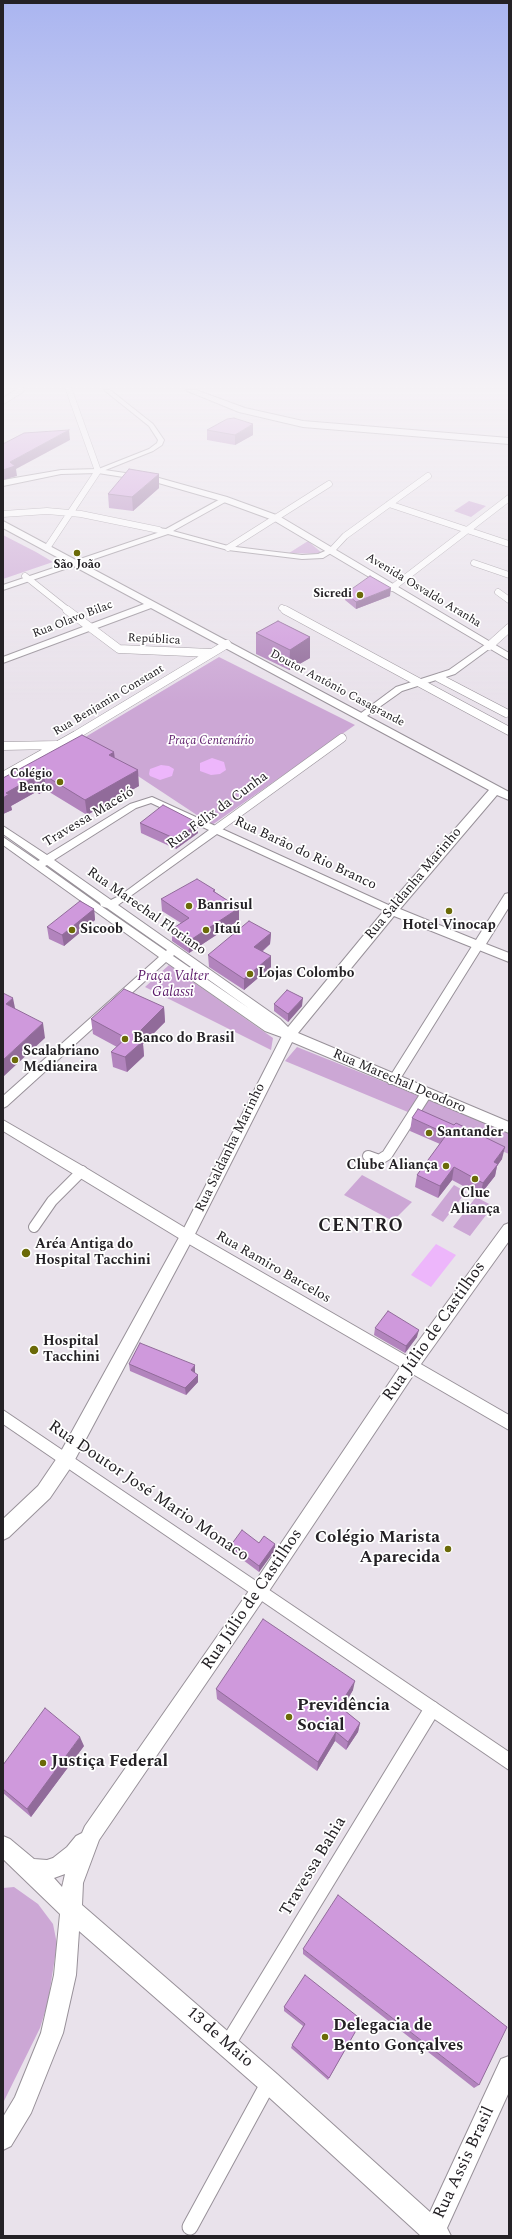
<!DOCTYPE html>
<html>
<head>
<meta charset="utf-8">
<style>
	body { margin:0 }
	#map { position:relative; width:512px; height:2239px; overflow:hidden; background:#e9e2eb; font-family:Spectral,serif }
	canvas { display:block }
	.frame { position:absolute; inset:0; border:4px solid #242125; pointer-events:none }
</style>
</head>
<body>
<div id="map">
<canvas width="512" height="2239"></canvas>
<div class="frame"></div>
</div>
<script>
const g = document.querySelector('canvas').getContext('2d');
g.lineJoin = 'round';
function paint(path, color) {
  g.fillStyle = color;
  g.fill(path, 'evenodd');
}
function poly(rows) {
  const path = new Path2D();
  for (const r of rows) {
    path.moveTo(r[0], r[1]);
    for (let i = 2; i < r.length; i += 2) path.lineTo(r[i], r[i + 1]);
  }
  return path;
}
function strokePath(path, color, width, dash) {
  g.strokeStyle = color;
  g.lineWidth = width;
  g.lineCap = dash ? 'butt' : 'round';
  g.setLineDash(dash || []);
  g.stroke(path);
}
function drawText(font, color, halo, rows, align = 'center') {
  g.font = font + ' Spectral,serif';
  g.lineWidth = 3.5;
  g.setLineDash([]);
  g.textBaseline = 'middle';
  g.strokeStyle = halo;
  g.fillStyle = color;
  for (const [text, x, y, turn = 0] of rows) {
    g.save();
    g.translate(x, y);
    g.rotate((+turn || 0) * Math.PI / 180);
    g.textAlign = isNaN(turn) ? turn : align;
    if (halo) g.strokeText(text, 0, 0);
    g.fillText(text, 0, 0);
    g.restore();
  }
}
paint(poly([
	[469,501,486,506,471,517,454,511],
	[3,535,36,552,53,562,3,579],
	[308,541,323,554,289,553],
	[219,657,355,725,212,825,82,739],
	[169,965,273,1038,271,1050,145,987],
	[297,1047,509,1132,509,1154,285,1061],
	[362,1175,412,1202,393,1221,344,1195],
	[454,1185,466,1192,443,1222,431,1215],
	[476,1197,493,1206,470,1236,453,1227],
	[14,1887,38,1904,53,1924,57,1944,48,2002,40,2028,3,2103,3,1888]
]), '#cca7d5');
paint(poly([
	[212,758,224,762,226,770,220,774,211,775,200,771,200,763],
	[161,765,169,766,174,769,172,776,160,780,150,776,149,774,150,769],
	[436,1244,456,1255,431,1287,411,1275]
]), '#edb6fb');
strokePath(poly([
	[273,390,275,390]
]), '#edb6fb', 2);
const minorFar3 = poly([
	[3,401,21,390],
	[389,504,509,544],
	[3,514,47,511,81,514,159,530],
	[47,548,98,471,69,390],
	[228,548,329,484],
	[332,550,345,536,428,476],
	[474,563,509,575],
	[25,576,69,611],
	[392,588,509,498],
	[498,592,509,600],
	[282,608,287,611]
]);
const minorFar2 = poly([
	[67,610,119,649,211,653],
	[285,610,509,731],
	[489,646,509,628],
	[439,678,506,713],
	[3,746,57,745],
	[3,776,76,735,227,644],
	[215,830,342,738]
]);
const minorFar1 = poly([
	[368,1156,379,1160,387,1155,426,1094],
	[34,1227,52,1201,82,1171]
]);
const minor = poly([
	[227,2045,432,1709],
	[190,2227,269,2082]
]);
const tertiary = poly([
	[104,390,110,390,153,424,164,440,162,445,153,451,98,473,96,472,96,470,149,449,157,443,158,440,149,426,104,390],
	[224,497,227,497,227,501,173,531,228,546,268,551,302,555,318,554,332,548,336,550,323,558,302,559,228,550,168,534,3,590,3,585,160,532,157,530,158,528,166,529,224,497],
	[486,644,493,646,455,674,402,691,364,718,361,719,357,716,396,687,449,670,486,644],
	[152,797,395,908,396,910,395,912,387,912,217,834,118,905,280,1019,293,1032,295,1035,293,1038,287,1039,265,1031,166,962,7,1106,3,1108,3,1096,159,957,3,845,3,837,38,861,40,860,3,834,3,826,47,855,130,804,152,797],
	[151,803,209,830,121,895,111,900,54,860,136,808,151,803],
	[47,865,100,903,101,906,45,866,47,865],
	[101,906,107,908,167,950,166,951,101,906],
	[174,955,250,1009,173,956,174,955],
	[478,942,483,946,397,1084,389,1084,387,1081,389,1078,474,943,478,942],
	[3,1120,86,1168,192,1232,509,1415,509,1430,182,1240,3,1131,3,1120],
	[3,1410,509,1752,509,1770,3,1424,3,1410]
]);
const secondary = poly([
	[98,469,159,478,227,497,279,516,509,653,509,660,273,520,221,501,155,482,98,473,61,474,3,486,3,480,61,470,98,469],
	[3,521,509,792,509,800,497,795,400,909,476,940,505,894,509,893,509,907,486,944,509,953,509,962,394,916,298,1033,509,1122,509,1133,292,1042,192,1240,71,1467,50,1498,9,1537,3,1540,3,1519,38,1486,59,1455,182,1232,284,1032,387,907,489,790,151,608,3,663,3,657,144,604,3,528,3,521],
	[509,1223,509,1241,416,1371,265,1597,99,1840,83,1883,82,1905,277,2074,430,2212,501,2059,509,2056,509,2092,447,2228,451,2236,421,2236,261,2090,79,1931,76,1975,63,2033,31,2113,11,2146,3,2150,3,2117,15,2097,41,2033,54,1975,60,1914,3,1859,3,1836,10,1839,34,1859,47,1860,53,1858,67,1847,76,1836,82,1833,85,1826,253,1585,404,1361,504,1225,509,1223],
	[65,1874,63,1883,62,1887,54,1878,65,1874]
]);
const trunk = poly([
	[185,390,196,390,245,408,303,421,509,438,509,444,303,427,239,412,185,390]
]);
strokePath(minorFar3, '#989199', 7);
strokePath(minorFar2, '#989199', 9);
strokePath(minorFar1, '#989199', 12);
strokePath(minor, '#989199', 17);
strokePath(tertiary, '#989199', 2);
strokePath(secondary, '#989199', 2);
strokePath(trunk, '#989199', 2);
strokePath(minorFar3, '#fff', 6);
strokePath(minorFar2, '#fff', 8);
strokePath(minorFar1, '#fff', 10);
strokePath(minor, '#fff', 15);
paint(tertiary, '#fff');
paint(secondary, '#fff');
paint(trunk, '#fff');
paint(poly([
	[207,430,253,435,235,445,207,440],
	[159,488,133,511,109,508,108,494],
	[346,593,390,596,356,609,345,600],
	[256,633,310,637,310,658,289,670,256,654],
	[115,758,139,786,87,815,46,790,39,794,36,792,11,806,12,810,3,814,3,778],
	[140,823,198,823,198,833,176,849,141,833],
	[215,890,215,892,239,908,239,920,189,953,172,941,172,929,181,923,162,911,161,899],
	[94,909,95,920,64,946,49,939,47,927],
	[271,933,270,944,263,951,271,967,244,990,209,967,208,955],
	[274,1004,302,1006,288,1022,274,1011],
	[164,1007,165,1022,143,1044,144,1056,127,1072,113,1067,111,1052,117,1047,93,1034,91,1019],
	[412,1118,502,1159,497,1166,495,1176,480,1195,452,1180,438,1198,415,1187,417,1175,440,1144,410,1131],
	[375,1328,417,1337,405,1353,374,1335],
	[129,1364,195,1372,195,1373,198,1382,186,1395,130,1371],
	[259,1543,275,1544,275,1550,259,1572,231,1551,231,1545],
	[216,1689,353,1690,342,1708,360,1723,358,1732,346,1750,335,1741,317,1771,217,1699],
	[84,1746,31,1817,3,1793,3,1765],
	[303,1949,479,2085,474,2088,303,1954],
	[284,2007,362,2020,328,2080,291,2048,292,2045,303,2026,284,2011]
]), '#b284bd');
paint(poly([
	[253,424,253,435,235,445,235,435],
	[69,430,70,440,16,469,17,476,3,480,3,470,10,462],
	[159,474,159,488,133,511,132,497],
	[391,588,390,596,356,609,356,602],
	[310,637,310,658,289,670,290,650],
	[114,752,116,767,109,755],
	[138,770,139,786,87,815,85,800],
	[44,775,46,790,39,794,37,779],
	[34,777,36,792,11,806,12,810,3,814,3,798,6,793],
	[198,823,198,833,176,849,176,839],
	[239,908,239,920,189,953,189,941],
	[94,909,95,920,64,946,62,935],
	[271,933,270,944,254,958,254,947],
	[271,956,271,967,244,990,244,979],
	[13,998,16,1013,6,1004],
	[303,998,302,1006,288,1022,288,1014],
	[164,1007,165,1022,143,1044,144,1056,127,1072,125,1057,134,1037],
	[43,1023,45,1038,3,1077,3,1060],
	[505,1147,502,1159,497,1166,495,1176,480,1195,483,1183,494,1162],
	[454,1167,452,1180,438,1198,440,1186],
	[419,1330,417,1337,405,1353,406,1346],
	[195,1365,195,1372,192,1377,191,1370],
	[198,1375,198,1382,186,1395,185,1388],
	[275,1544,275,1550,259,1572,259,1566],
	[355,1681,353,1690,338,1716,339,1706],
	[360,1723,358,1732,346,1750,348,1742],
	[336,1732,335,1741,317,1771,318,1762],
	[80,1737,84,1746,31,1817,27,1809]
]), '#916b9a');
const building = poly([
	[234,418,253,424,235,435,207,430,227,419,234,418],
	[69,430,10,462,15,466,3,470,3,444,24,433,69,430],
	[129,469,159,474,132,497,108,494,129,469],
	[370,576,391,588,356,602,346,593,370,576],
	[278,621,310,637,290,650,256,633,278,621],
	[82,735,114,752,109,755,138,770,85,800,44,775,37,779,34,777,6,793,9,794,3,798,3,778,82,735],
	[163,805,198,823,176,839,140,823,163,805],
	[197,879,215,890,213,891,239,908,189,941,172,929,189,918,161,899,197,879],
	[80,901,94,909,62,935,47,927,80,901],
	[249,921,271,933,254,947,271,956,244,979,208,955,249,921],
	[124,989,164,1007,134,1037,143,1041,125,1057,111,1052,126,1038,91,1019,124,989],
	[287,990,303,998,288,1014,274,1004,287,990],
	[3,993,13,998,6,1004,43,1023,3,1060,3,993],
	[418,1109,454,1125,456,1123,505,1147,494,1162,498,1164,483,1183,454,1167,440,1186,417,1175,447,1134,412,1118,418,1109],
	[388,1311,419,1330,406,1346,375,1328,388,1311],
	[140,1343,195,1365,191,1370,198,1375,185,1388,129,1364,140,1343],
	[242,1530,259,1543,264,1536,275,1544,259,1566,231,1545,242,1530],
	[263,1619,355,1681,339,1706,360,1723,348,1742,336,1732,318,1762,216,1689,263,1619],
	[45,1708,80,1737,27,1809,3,1789,3,1765,45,1708],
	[338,1895,507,2027,479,2085,303,1949,338,1895],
	[305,1975,362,2020,329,2078,292,2045,305,2024,284,2007,305,1975]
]);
paint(building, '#cf99dc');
strokePath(building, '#916b9a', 1);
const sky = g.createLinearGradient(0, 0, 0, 703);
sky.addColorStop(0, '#aab5f0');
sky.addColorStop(0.55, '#f5f2f6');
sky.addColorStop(1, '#f5f2f600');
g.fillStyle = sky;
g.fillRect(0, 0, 512, 703);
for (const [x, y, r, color] of [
	[77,553,4,"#6b6a08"],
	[360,595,4,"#6b6a08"],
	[60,782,4,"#6b6a08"],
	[189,906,4,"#6b6a08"],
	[449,911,4,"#6b6a08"],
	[72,930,4,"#6b6a08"],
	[206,930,4,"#6b6a08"],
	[250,974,4,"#6b6a08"],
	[125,1039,4,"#6b6a08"],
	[15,1060,4,"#6b6a08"],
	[429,1133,4,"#6b6a08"],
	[446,1166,4,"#6b6a08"],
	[475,1179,4,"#6b6a08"],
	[26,1253,5,"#6b6a08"],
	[34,1350,5,"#6b6a08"],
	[448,1549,4,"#6b6a08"],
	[289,1717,4,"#6b6a08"],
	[43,1763,4,"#6b6a08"],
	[325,2037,4,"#6b6a08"]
]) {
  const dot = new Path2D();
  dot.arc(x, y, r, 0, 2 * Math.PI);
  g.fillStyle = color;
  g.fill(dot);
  strokePath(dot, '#fff', 1.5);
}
drawText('bold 12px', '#242125', '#fff', [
	["São João",77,566,"center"],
	["Sicredi",352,595],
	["Colégio",52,775],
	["Bento",52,789]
], 'right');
drawText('12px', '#242125', '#fff', [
	["Avenida Osvaldo Aranha",423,591,31],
	["Rua Olavo Bilac",73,620,-21],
	["República",154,640,3],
	["Doutor Antônio Casagrande",337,689,28],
	["Rua Benjamin Constant",109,701,-31]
]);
drawText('italic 12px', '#5c1b6a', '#fff', [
	["Praça Centenário",211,742]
]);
drawText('14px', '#242125', '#fff', [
	["Rua Félix da Cunha",218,811,-36],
	["Travessa Maceió",89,818,-31],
	["Rua Barão do Rio Branco",305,854,25],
	["Rua Saldanha Marinho",414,884,-50],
	["Rua Marechal Floriano",146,912,35],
	["Rua Marechal Deodoro",399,1082,23],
	["Rua Saldanha Marinho",231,1148,-64],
	["Rua Ramiro Barcelos",273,1268,30]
]);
drawText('bold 14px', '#242125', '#fff', [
	["Banrisul",197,906],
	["Hotel Vinocap",449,926,"center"],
	["Sicoob",80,930],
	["Itaú",214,930],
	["Lojas Colombo",258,974],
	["Banco do Brasil",133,1039],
	["Scalabriano",23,1052],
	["Medianeira",23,1068],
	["Santander",437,1133],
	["Clube Aliança",438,1166,"right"],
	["Clue",475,1194,"center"],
	["Aliança",475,1210,"center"],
	["Aréa Antiga do",35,1245],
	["Hospital Tacchini",35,1261],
	["Hospital",43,1342],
	["Tacchini",43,1358]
], 'left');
drawText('italic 14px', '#5c1b6a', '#fff', [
	["Praça Valter",173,977],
	["Galassi",173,993]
]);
drawText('17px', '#242125', '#fff', [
	["Rua Júlio de Castilhos",435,1332,-55],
	["Rua Doutor José Mario Monaco",148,1492,34],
	["Rua Júlio de Castilhos",253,1600,-56],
	["Travessa Bahia",314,1867,-59],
	["13 de Maio",219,2038,41],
	["Rua Assis Brasil",465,2163,-65]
]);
drawText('bold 17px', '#242125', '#fff', [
	["Colégio Marista",440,1539,"right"],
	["Aparecida",440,1559,"right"],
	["Previdência",297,1707],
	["Social",297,1727],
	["Justiça Federal",51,1763],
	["Delegacia de",333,2027],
	["Bento Gonçalves",333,2047]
], 'left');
g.letterSpacing = '1px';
drawText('bold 18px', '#242125', '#fff', [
	["CENTRO",361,1227]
]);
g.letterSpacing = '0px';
</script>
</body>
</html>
